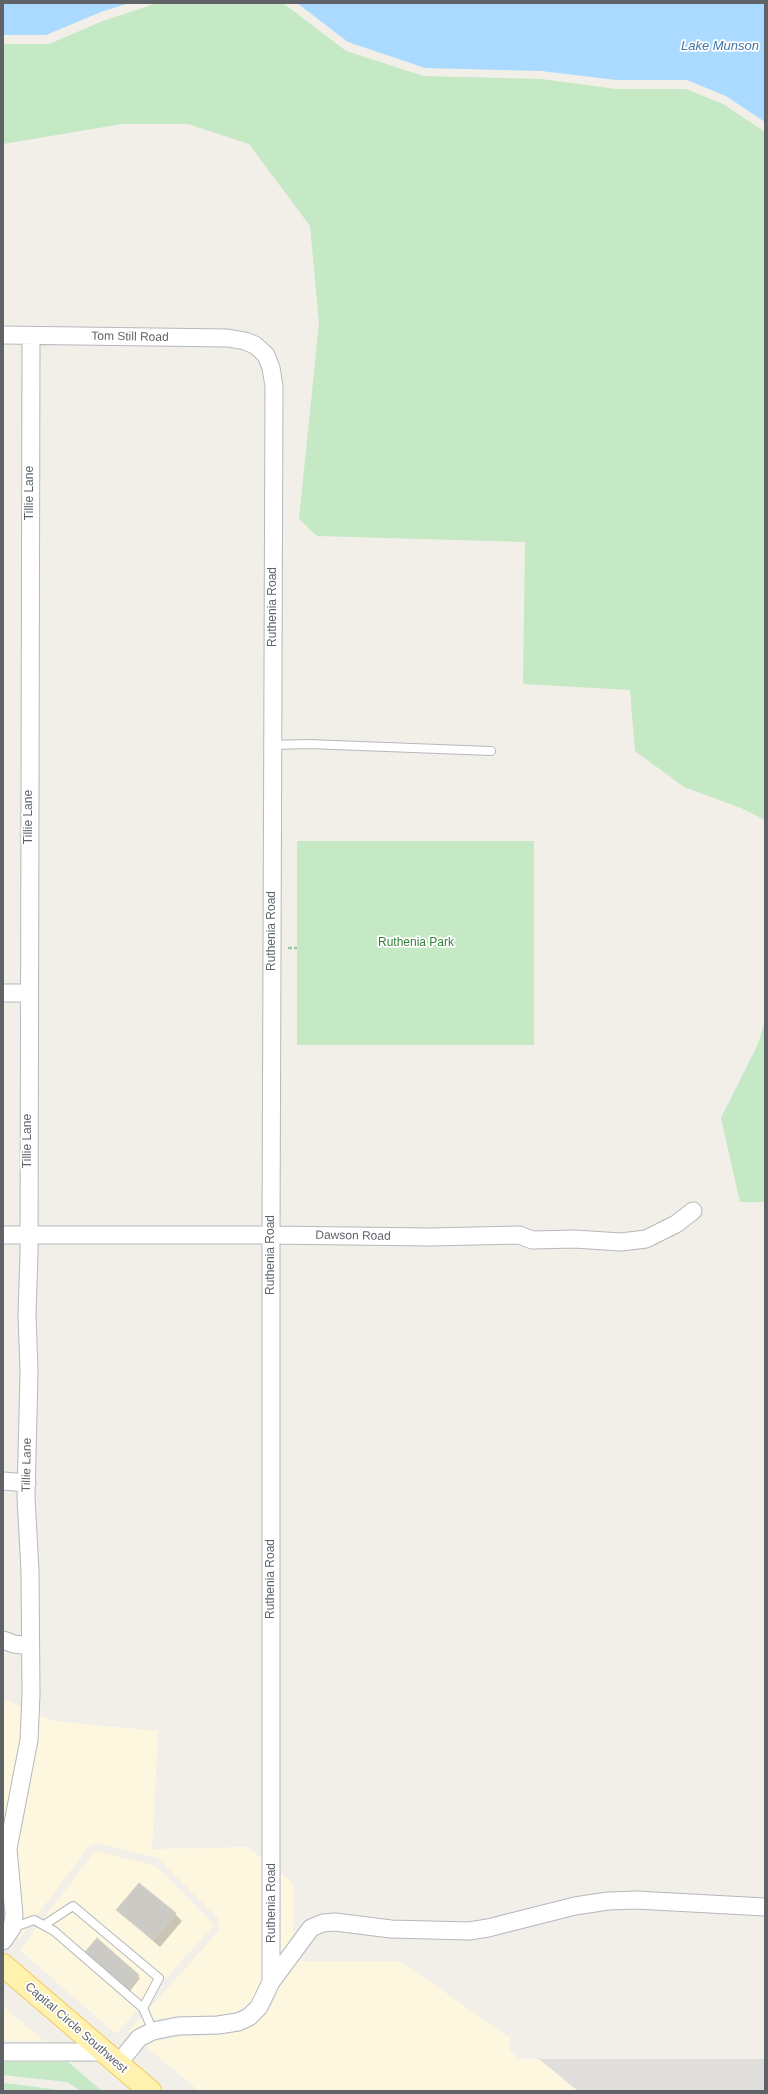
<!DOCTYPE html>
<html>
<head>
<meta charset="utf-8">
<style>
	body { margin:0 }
	#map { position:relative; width:768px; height:2094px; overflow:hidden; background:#f1efe8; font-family:Arial,sans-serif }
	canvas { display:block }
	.frame { position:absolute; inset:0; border:4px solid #5f6368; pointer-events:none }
</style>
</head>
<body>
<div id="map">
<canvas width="768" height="2094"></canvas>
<div class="frame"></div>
</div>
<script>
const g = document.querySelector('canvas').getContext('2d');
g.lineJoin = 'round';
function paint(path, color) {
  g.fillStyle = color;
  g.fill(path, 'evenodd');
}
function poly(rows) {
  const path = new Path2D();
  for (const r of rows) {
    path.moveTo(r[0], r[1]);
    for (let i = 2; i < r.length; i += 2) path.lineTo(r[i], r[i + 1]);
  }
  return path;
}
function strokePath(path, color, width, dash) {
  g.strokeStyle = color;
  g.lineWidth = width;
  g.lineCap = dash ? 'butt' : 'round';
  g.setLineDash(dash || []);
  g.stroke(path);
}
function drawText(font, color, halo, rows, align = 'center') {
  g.font = font + ' Arial,sans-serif';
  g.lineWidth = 3.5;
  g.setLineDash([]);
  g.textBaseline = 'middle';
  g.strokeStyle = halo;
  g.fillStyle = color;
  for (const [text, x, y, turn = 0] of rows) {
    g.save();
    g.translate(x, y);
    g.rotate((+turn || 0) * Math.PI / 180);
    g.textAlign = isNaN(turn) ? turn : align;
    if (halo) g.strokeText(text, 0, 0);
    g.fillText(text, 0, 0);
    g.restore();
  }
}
paint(poly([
	[3,1699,21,1707,20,1738,12,1787,3,1823],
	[39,1715,53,1721,158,1731,152,1849,247,1847,263,1859,262,1980,253,2000,245,2007,235,2012,217,2015,178,2016,151,2020,135,2029,131,2033,129,2031,219,1931,218,1918,158,1858,97,1843,89,1846,19,1939,17,1938,21,1930,23,1914,17,1850,37,1742],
	[95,1851,156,1866,214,1925,116,2034,20,1950],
	[281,1873,293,1883,293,1952,300,1961,400,1961,510,2038,510,2050,518,2059,539,2059,578,2091,199,2091,146,2046,155,2041,179,2037,218,2035,239,2032,255,2025,267,2013,275,2000,280,1983],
	[3,2006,44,2041,3,2041]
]), '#fef7e0');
paint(poly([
	[539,2059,765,2059,765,2091,578,2091]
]), '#e0deda');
paint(poly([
	[158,3,283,3,346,51,423,76,541,79,616,89,686,89,723,104,765,132,765,820,741,808,684,787,635,751,630,690,523,684,525,542,317,536,299,519,319,323,310,226,249,144,188,124,122,124,3,144,3,44,49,44,103,21],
	[297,841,534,841,534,1045,297,1045],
	[765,1021,765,1202,740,1202,721,1118,758,1044],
	[3,2062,68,2062,102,2091,81,2091,67,2082,3,2075],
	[3,2083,14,2084,66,2091,3,2091]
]), '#c5e8c5');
paint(poly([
	[3,3,129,3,101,12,46,35,3,35],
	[297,3,765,3,765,122,726,96,687,80,616,80,541,71,425,68,348,42]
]), '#aadaff');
paint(poly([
	[175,1914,182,1921,160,1947,125,1917],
	[97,1940,140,1978,130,1991,86,1952]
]), '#0003');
const building = poly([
	[139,1883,176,1913,153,1940,116,1910,139,1883],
	[97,1938,139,1975,127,1990,84,1953,97,1938]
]);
paint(building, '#cccac5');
strokePath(building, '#d6d1c6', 1);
const lane = poly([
	[272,745,308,744,491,751],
	[44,1925,73,1906,159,1978,143,2008],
	[12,1928,34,1920,54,1931,143,2008,153,2031]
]);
const street = poly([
	[3,335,228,338,245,341,255,345,266,355,271,368,274,386,271,1235,271,1982,259,2007,249,2017,238,2022,218,2025,178,2026,153,2031,139,2038,118,2064],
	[3,993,29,993],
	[3,1235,271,1235,430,1237,519,1235,532,1240,574,1239,621,1242,646,1239,676,1224,693,1211],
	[3,1481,27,1483],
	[3,1640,14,1644,30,1646],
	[3,1941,12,1928,14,1915,8,1849,29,1740,31,1694,30,1571,26,1497,29,1372,27,1314,29,1254,31,336],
	[271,1982,311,1928,323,1923,335,1922,391,1929,469,1931,488,1928,575,1906,608,1901,636,1900,765,1907],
	[3,2052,104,2052]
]);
const primary = poly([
	[3,1965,150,2091]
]);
strokePath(lane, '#b5b8bc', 10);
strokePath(street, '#b5b8bc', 19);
strokePath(primary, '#f2c960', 24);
strokePath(poly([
	[288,948,297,948]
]), '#9cc7a9', 2.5, [4, 2]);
strokePath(lane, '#fff', 8);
strokePath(street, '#fff', 17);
strokePath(primary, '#fff2af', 22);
drawText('12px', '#5f6368', '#fff', [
	["Tom Still Road",130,337,1],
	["Tillie Lane",30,493,-90],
	["Ruthenia Road",273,607,-90],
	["Tillie Lane",29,817,-90],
	["Ruthenia Road",272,931,-90],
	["Tillie Lane",28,1141,-90],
	["Dawson Road",353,1236,1],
	["Ruthenia Road",271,1255,-90],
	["Tillie Lane",27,1465,-89],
	["Ruthenia Road",271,1579,-90],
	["Ruthenia Road",272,1903,-90],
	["Capital Circle Southwest",76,2028,41]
]);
drawText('12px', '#348238', '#fff', [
	["Ruthenia Park",416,943]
]);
drawText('italic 13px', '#4174aa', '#fff', [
	["Lake Munson",720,46]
]);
</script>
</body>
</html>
